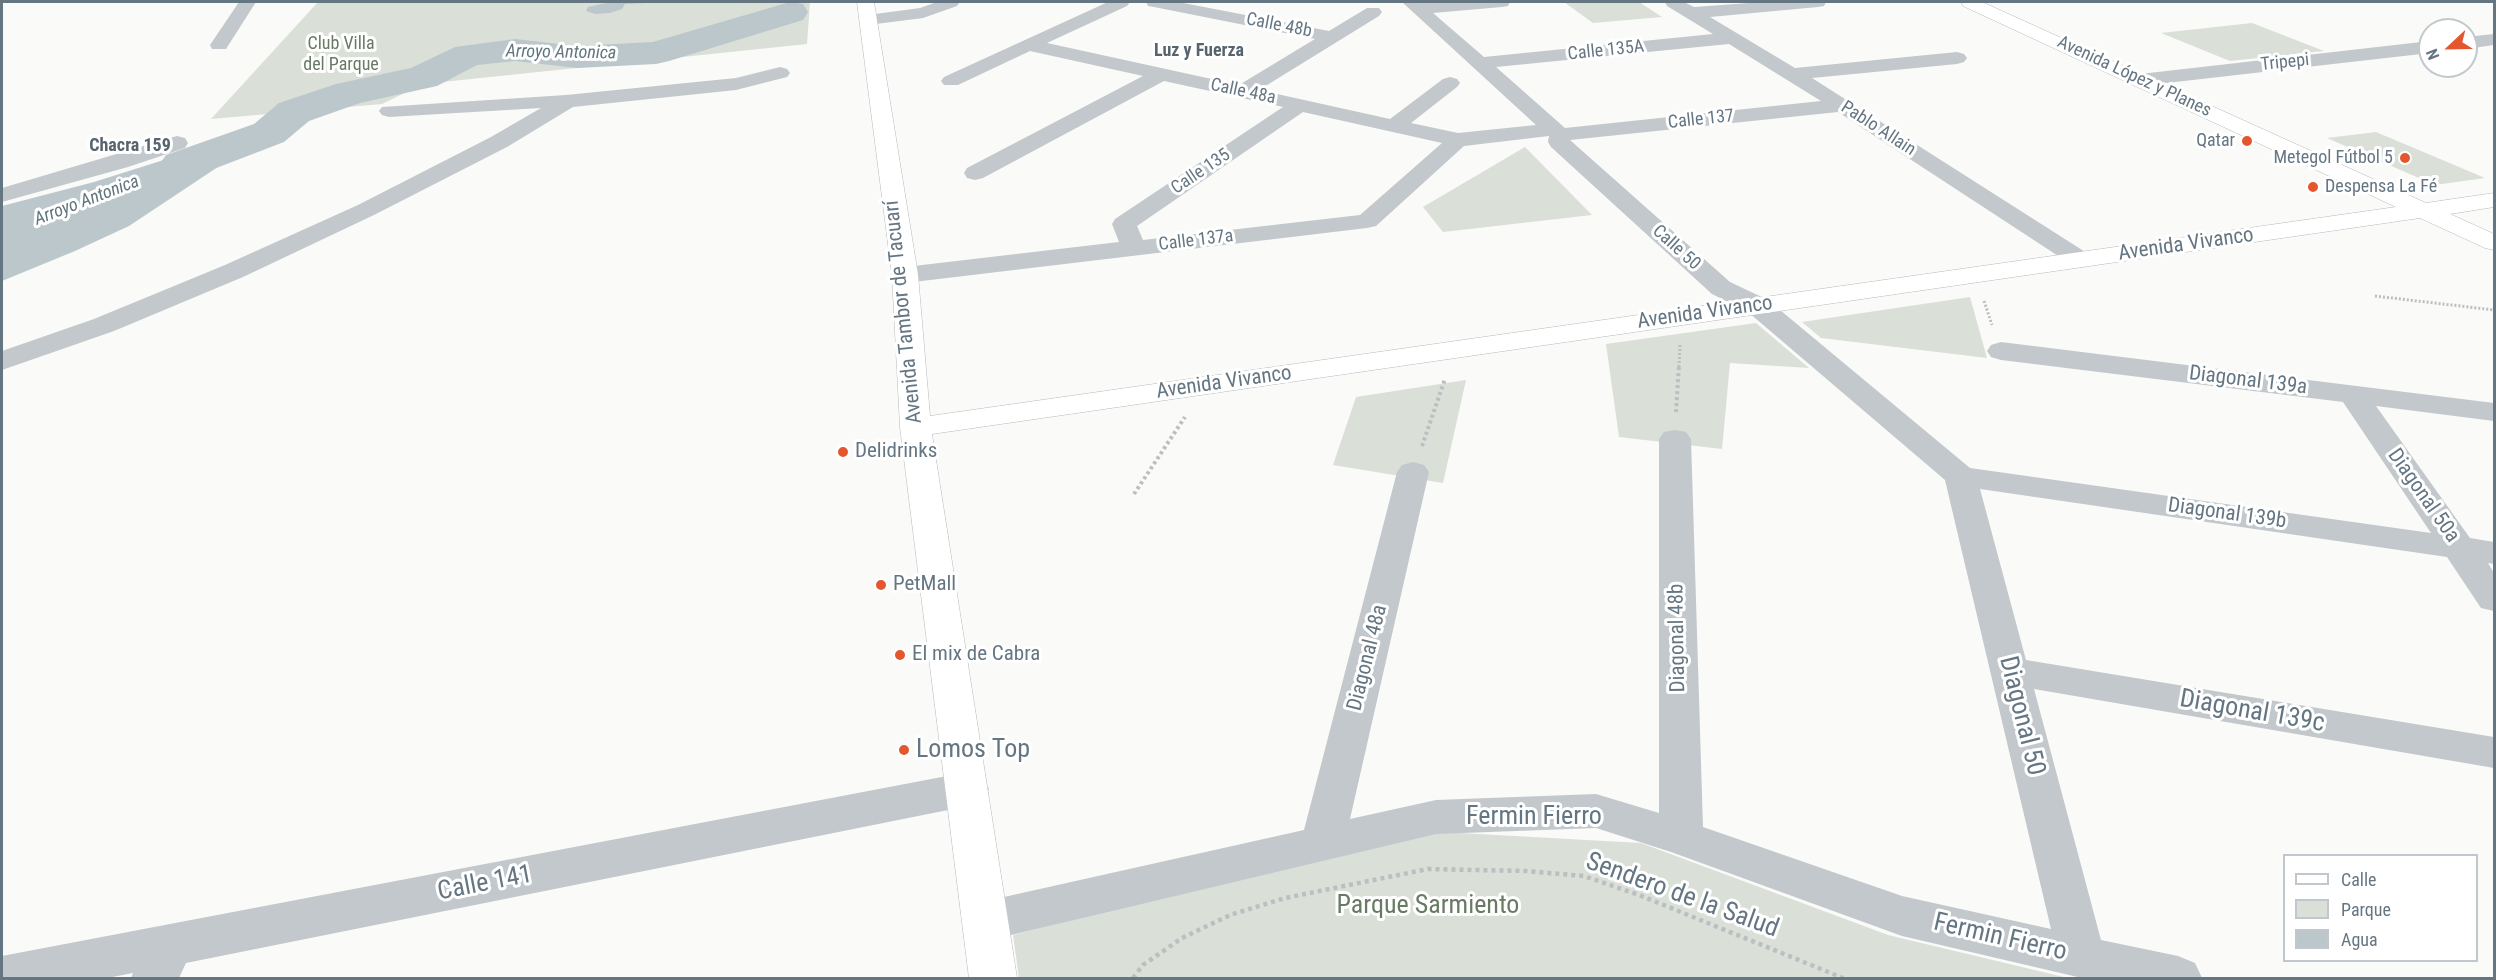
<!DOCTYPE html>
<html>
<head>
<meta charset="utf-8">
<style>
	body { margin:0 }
	#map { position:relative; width:2496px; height:980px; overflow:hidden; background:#fafaf8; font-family:"Roboto Condensed",sans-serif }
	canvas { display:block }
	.frame { position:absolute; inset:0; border:3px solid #657683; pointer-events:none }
	.legend { position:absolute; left:2283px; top:854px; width:195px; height:108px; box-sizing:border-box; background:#fff; border:2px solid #c1c8cd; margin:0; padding:8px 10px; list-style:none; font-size:18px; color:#657683 }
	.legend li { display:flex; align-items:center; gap:12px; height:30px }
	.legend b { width:30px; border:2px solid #c1c8cd }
	.north { position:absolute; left:2418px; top:18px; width:60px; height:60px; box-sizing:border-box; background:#fff; border:2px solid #c1c8cd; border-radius:50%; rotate:248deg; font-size:16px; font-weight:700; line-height:24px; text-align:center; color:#657683 }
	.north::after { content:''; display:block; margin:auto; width:21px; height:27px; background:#e4572e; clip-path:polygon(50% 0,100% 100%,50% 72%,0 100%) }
</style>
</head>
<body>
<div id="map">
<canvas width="2496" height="980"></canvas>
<div class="frame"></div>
<ul class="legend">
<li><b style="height:8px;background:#fff"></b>Calle</li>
<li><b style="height:16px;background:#dadfd7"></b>Parque</li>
<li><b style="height:16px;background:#bbc7cb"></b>Agua</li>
</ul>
<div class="north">N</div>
</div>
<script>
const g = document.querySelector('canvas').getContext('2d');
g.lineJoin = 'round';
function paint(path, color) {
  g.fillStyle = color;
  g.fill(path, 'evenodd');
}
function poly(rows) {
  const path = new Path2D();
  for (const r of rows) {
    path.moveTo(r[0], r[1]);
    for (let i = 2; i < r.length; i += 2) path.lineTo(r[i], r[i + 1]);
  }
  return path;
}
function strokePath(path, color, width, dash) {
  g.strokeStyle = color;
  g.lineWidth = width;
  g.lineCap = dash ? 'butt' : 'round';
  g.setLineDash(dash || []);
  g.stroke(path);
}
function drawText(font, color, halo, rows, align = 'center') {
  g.font = font + ' "Roboto Condensed",sans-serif';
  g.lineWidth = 6;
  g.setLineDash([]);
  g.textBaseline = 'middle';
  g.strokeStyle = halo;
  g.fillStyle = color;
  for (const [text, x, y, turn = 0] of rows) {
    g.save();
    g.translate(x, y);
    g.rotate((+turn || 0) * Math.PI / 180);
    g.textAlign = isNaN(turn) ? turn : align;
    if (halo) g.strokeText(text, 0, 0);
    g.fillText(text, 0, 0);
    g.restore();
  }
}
paint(poly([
	[318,2,810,2,807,44,423,84,382,104,211,119],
	[1564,2,1639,2,1662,17,1593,23],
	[2252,23,2324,51,2230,61,2161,33],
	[2376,132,2485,178,2435,185,2327,138],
	[1525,147,1592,215,1443,232,1423,207],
	[1970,297,1987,358,1821,338,1802,322],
	[1756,323,1809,368,1730,363,1722,449,1619,437,1606,344],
	[1466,380,1443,483,1333,465,1356,397],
	[1424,831,1641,843,1888,935,2068,978,1019,978,1013,935]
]), '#dadfd7');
paint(poly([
	[611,2,669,2,625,4,622,9,610,13,595,14,586,11,588,7],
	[269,133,129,226,75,251,2,281,2,206,94,182,227,140]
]), '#bbc7cb');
paint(poly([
	[790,2,803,4,808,12,803,20,669,61,656,64,577,68,515,61,477,65,437,86,360,103,309,121,284,142,198,175,182,179,166,175,159,165,166,155,254,124,279,103,336,84,411,68,455,47,515,39,577,46,653,42,790,2]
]), '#bbc7cb');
const major = poly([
	[857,2,874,2,918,275,930,416,2396,207,1963,6,1961,2,1982,2,2426,203,2494,193,2494,207,2450,214,2494,234,2494,250,2485,248,2420,218,932,434,1017,978,969,978,900,427,892,275,857,2]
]);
strokePath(major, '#b5babe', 1);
strokePath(poly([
	[2375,296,2494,310],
	[1984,301,1992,325],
	[1679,367,1680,344]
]), '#bbbfc2', 3, [2, 2]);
strokePath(poly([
	[1676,412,1679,365],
	[1422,446,1445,379],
	[1134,494,1185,417]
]), '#bbbfc2', 4, [3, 3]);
strokePath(poly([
	[1133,978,1143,965,1182,938,1230,915,1285,898,1428,869,1526,871,1584,876,1639,895,1843,978]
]), '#bbbfc2', 4.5, [4, 4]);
paint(poly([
	[239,2,256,2,226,49,212,49,210,45,239,2],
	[937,2,960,2,957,6,923,18,868,25,862,24,859,20,862,16,868,15,920,8,937,2],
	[1108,2,1130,2,1127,6,1047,43,1239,85,1315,39,1154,7,1148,6,1146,2,1178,2,1329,31,1367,8,1379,8,1382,12,1379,16,1259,90,1390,119,1443,79,1450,77,1457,79,1460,83,1457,87,1411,123,1458,133,1536,125,1402,2,1422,3,1510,2,1508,6,1502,7,1433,13,1484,57,1713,34,1667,6,1665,2,1684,2,1694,7,1763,2,1826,2,1824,6,1818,7,1710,17,1795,68,1957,52,1964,54,1967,58,1964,62,1957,64,1812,78,2090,255,2094,260,2090,265,2081,268,2072,265,1838,112,1570,140,1730,282,1768,300,1970,468,2431,533,2343,402,2001,360,1991,357,1987,351,1991,345,2001,342,2494,403,2494,421,2376,406,2470,538,2494,542,2494,564,2488,563,2494,573,2494,611,2481,608,2447,557,1980,489,2026,660,2494,737,2494,768,2034,689,2101,940,2178,956,2195,963,2202,978,2082,978,1902,936,1671,852,1596,828,1436,834,986,941,969,935,963,921,969,907,986,901,1304,830,1397,472,1402,465,1413,462,1424,465,1429,472,1350,819,1436,800,1596,794,1659,813,1659,439,1664,432,1675,430,1686,432,1691,439,1703,827,1902,896,2051,929,1945,480,1748,312,1712,294,1551,147,1548,142,1549,136,1464,146,1376,226,1367,228,905,283,896,281,892,275,896,269,905,267,1119,242,1112,224,1115,219,1283,107,1164,81,983,178,975,180,967,178,964,173,967,168,1143,76,1030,51,958,85,944,85,941,81,944,77,1108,2],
	[1729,44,1821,101,1565,128,1496,67,1729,44],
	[1303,112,1442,143,1360,215,1143,240,1137,226,1303,112],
	[2494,34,2494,45,2466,49,2466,37,2494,34],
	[2430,41,2430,53,2140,86,2133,84,2130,80,2133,76,2140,74,2430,41],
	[780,67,787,69,790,73,787,77,736,90,573,107,507,147,374,215,243,277,114,331,2,370,2,351,94,319,225,265,358,205,491,137,541,108,389,117,382,115,379,111,382,107,566,95,736,78,780,67],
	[177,136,185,138,188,143,185,148,128,167,2,202,2,188,177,136],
	[968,772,983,777,989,789,983,801,968,806,186,963,179,978,131,978,133,973,107,978,2,978,2,956,968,772]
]), '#c3c8cc');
paint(major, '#fff');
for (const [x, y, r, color] of [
	[2247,141,6,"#e4572e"],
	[2405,158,6,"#e4572e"],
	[2313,187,6,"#e4572e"],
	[843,452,6,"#e4572e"],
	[881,585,6,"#e4572e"],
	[900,655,6,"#e4572e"],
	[904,750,6,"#e4572e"]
]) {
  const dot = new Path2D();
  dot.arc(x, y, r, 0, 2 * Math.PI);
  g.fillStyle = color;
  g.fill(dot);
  strokePath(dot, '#fff', 2);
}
drawText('18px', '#657683', '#fff', [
	["Calle 48b",1279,26,11],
	["Calle 135A",1606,51,-6],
	["Tripepi",2285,63,-6],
	["Avenida López y Planes",2134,77,25],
	["Calle 48a",1243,92,12],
	["Calle 137",1701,120,-6],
	["Pablo Allain",1878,129,33],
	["Calle 135",1201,172,-34],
	["Calle 137a",1196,241,-7],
	["Calle 50",1676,248,42]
]);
drawText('18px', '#687a64', '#fff', [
	["Club Villa",341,44],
	["del Parque",341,65]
]);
drawText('bold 18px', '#57646e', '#fff', [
	["Luz y Fuerza",1199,51],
	["Chacra 159",130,146]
]);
drawText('italic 18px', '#60757c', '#fff', [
	["Arroyo Antonica",561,53,1],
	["Arroyo Antonica",87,201,-21]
]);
drawText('18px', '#657683', '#fff', [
	["Qatar",2235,141],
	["Metegol Fútbol 5",2393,158],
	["Despensa La Fé",2325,187,"left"]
], 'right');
drawText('21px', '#657683', '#fff', [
	["Avenida Vivanco",2186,245,-8],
	["Avenida Tambor de Tacuarí",904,312,-96],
	["Avenida Vivanco",1705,313,-8],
	["Diagonal 139a",2248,381,7],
	["Avenida Vivanco",1224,383,-8],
	["Diagonal 50a",2423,496,55],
	["Diagonal 139b",2227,514,8],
	["Diagonal 48b",1678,638,-91],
	["Diagonal 48a",1368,658,-76]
]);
drawText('21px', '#657683', '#fff', [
	["Delidrinks",855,452],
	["PetMall",893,585],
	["El mix de Cabra",912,655]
], 'left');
drawText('26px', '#657683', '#fff', [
	["Diagonal 139c",2252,712,10],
	["Diagonal 50",2021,716,76],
	["Fermin Fierro",1534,817],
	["Calle 141",485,884,-11],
	["Sendero de la Salud",1682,896,20],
	["Fermin Fierro",2000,938,13]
]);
drawText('26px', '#657683', '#fff', [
	["Lomos Top",916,750]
], 'left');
drawText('26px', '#687a64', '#fff', [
	["Parque Sarmiento",1428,906]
]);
</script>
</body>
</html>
